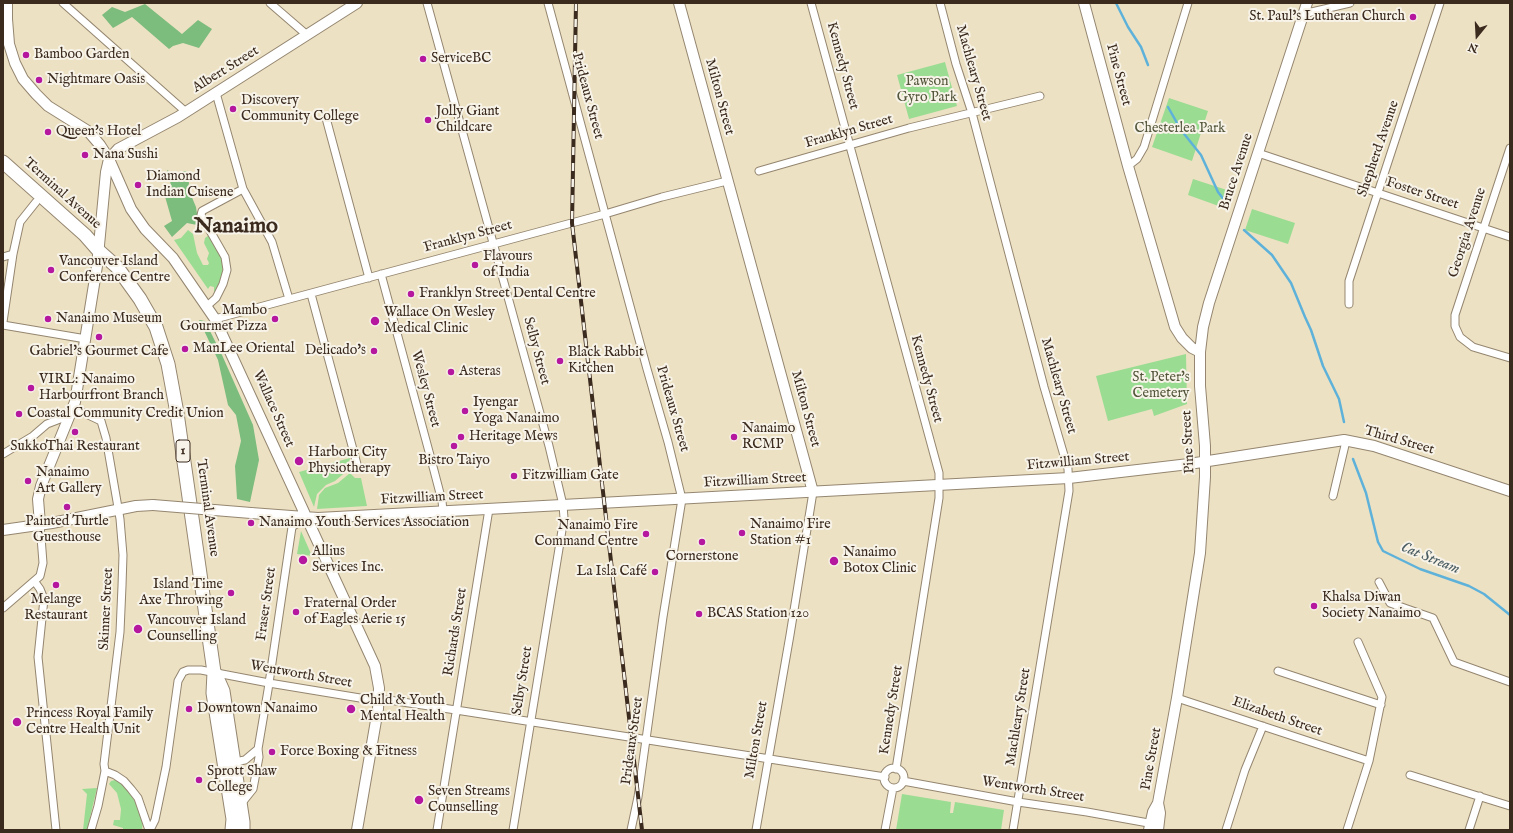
<!DOCTYPE html>
<html>
<head>
<meta charset="utf-8">
<style>
	body { margin:0 }
	#map { position:relative; width:1513px; height:833px; overflow:hidden; background:#ede1c3; font-family:"IM FELL English",serif }
	canvas { display:block }
	.frame { position:absolute; inset:0; border:4px solid #3b2a1e; pointer-events:none }
	.north { position:absolute; left:1457px; top:16px; width:40px; height:40px; -webkit-text-stroke:3px #f7f3e8; paint-order:stroke; rotate:198deg; font-size:11px; font-weight:700; line-height:16px; text-align:center; color:#3b2a1e }
	.north::after { content:''; display:block; margin:auto; width:14px; height:18px; background:#3b2a1e; clip-path:polygon(50% 0,100% 100%,50% 72%,0 100%) }
</style>
</head>
<body>
<div id="map">
<canvas width="1513" height="833"></canvas>
<div class="frame"></div>
<div class="north">N</div>
</div>
<script>
const g = document.querySelector('canvas').getContext('2d');
g.lineJoin = 'round';
function paint(path, color) {
  g.fillStyle = color;
  g.fill(path, 'evenodd');
}
function poly(rows) {
  const path = new Path2D();
  for (const r of rows) {
    if (r.length === 3) {
      path.moveTo(r[0] + r[2], r[1]);
      path.arc(r[0], r[1], r[2], 0, 2 * Math.PI);
      continue;
    }
    path.moveTo(r[0], r[1]);
    for (let i = 2; i < r.length; i += 2) path.lineTo(r[i], r[i + 1]);
  }
  return path;
}
function strokePath(path, color, width, dash) {
  g.strokeStyle = color;
  g.lineWidth = width;
  g.lineCap = dash ? 'butt' : 'round';
  g.setLineDash(dash || []);
  g.stroke(path);
}
function drawText(font, color, halo, rows, align = 'center') {
  g.font = font + ' "IM FELL English",serif';
  g.lineWidth = 4;
  g.setLineDash([]);
  g.textBaseline = 'middle';
  g.strokeStyle = halo;
  g.fillStyle = color;
  for (const [text, x, y, turn = 0] of rows) {
    g.save();
    g.translate(x, y);
    g.rotate((+turn || 0) * Math.PI / 180);
    g.textAlign = isNaN(turn) ? turn : align;
    if (halo) g.strokeText(text, 0, 0);
    g.fillText(text, 0, 0);
    g.restore();
  }
}
paint(poly([
	[945,62,957,106,909,119,897,75],
	[1169,98,1208,111,1192,161,1152,147],
	[1193,179,1233,192,1227,209,1188,195],
	[1252,209,1295,223,1288,244,1245,230],
	[188,230,193,234,197,253,203,265,208,265,209,263,207,259,209,253,204,243,205,238,209,235,221,256,223,267,222,278,216,292,214,293,214,287,210,286,208,289,174,240,181,238],
	[1186,354,1187,404,1154,416,1152,409,1108,421,1096,376],
	[350,458,348,470,335,481,326,485,317,494,314,507,299,472],
	[350,473,355,478,361,478,367,506,317,509,319,495,325,488,338,483],
	[301,531,312,556,297,554],
	[115,780,122,783,132,796,140,812,143,823,142,830,123,830,123,828,113,825,114,820,120,820,121,809,117,793,109,784,111,781],
	[97,788,87,830,83,830,87,794,82,789],
	[902,794,951,802,950,813,953,813,955,802,1004,810,1001,830,896,830]
]), '#9bdc93');
paint(poly([
	[145,4,182,34,198,20,212,29,199,48,183,43,173,46,169,49,132,17,113,28,102,15,112,7,125,12],
	[167,170,173,173,186,171,189,183,188,188,196,207,198,220,197,225,187,223,172,237,164,226,172,221,164,193,172,189],
	[199,320,205,321,222,355,253,425,259,460,250,502,237,499,235,466,241,441,236,415,228,405,218,360]
]), '#7cbc7d');
strokePath(poly([
	[1116,3,1128,27,1141,47,1148,65],
	[1168,107,1181,130,1201,155,1218,192,1225,201],
	[1244,230,1272,255,1291,283,1305,317,1311,330,1323,366,1339,399,1344,422],
	[1353,459,1366,493,1378,542,1383,551,1420,569,1469,586,1484,594,1510,615]
]), '#5eb2da', 2.5);
const street = poly([
	[63,3,186,112],
	[270,3,307,35],
	[427,3,549,446,563,505,564,518,513,830],
	[548,3,647,369,668,442,682,499,663,617,638,797,631,830],
	[811,3,939,473,939,498,896,769],
	[940,3,956,64,972,113,1044,387,1068,469,1069,491,1013,830],
	[1303,14,1350,3],
	[216,93,243,189,272,242,289,299],
	[326,118,369,278],
	[1510,148,1455,315,1455,326,1460,337,1473,347,1510,358],
	[1258,153,1510,237],
	[1128,166,1137,159,1144,147,1188,3],
	[759,171,909,128,1040,96],
	[3,257,13,254],
	[381,274,431,459,442,501,443,511],
	[311,294,358,468],
	[1349,304,1349,281,1440,3],
	[207,306,216,298,223,284,227,270,225,257,201,215,202,211,243,189],
	[215,319,605,214,662,197,727,181],
	[3,322,13,254,20,222,36,202],
	[3,325,86,339],
	[3,454,33,436,47,424,60,419,72,411,82,412,101,421,106,438,120,519,123,555,122,586,120,632,104,764,105,771,98,806,91,830],
	[1333,496,1346,441],
	[35,582,40,589,44,599,38,657,56,830],
	[1379,582,1390,603,1433,618,1454,662,1510,682],
	[3,608,40,576,43,563,40,524],
	[1278,671,1381,705],
	[1177,698,1369,761],
	[234,762,245,760,258,749],
	[894,778,10],
	[105,771,115,775,124,781,131,789,138,798,149,830],
	[1410,775,1510,806],
	[903,781,1018,802,1087,812,1154,824],
	[241,804,253,789,259,757,258,749,268,690,292,527,306,517],
	[150,830,155,820,166,767,178,681,183,672,188,670,201,670,269,683,366,699,389,700,456,710,885,777],
	[437,830,489,509],
	[756,830,790,635,813,492],
	[885,830,893,788],
	[1226,830,1245,770,1263,726],
	[1347,830,1369,761,1382,697,1358,642],
	[1469,830,1480,796]
]);
const secondary = poly([
	[7,3,7,19,9,44,15,63,23,79,36,94,48,106,88,131,100,145,109,159,131,209,145,229,173,258,215,319,375,666,379,688,378,709,357,830],
	[679,3,813,492],
	[1084,3,1128,166,1175,327,1182,338,1192,348,1200,352],
	[251,513,318,518,1069,478,1189,464,1344,440,1374,446,1510,491],
	[40,524,38,499,41,486,75,402,97,266,106,172,109,159,118,149,178,117,357,3],
	[3,530,52,523,136,506,153,505],
	[1149,830,1153,812,1158,803],
	[1158,830,1160,813,1158,803,1177,698,1200,553,1205,477,1205,446,1200,386,1200,352,1203,327,1209,303,1307,3]
]);
const highway = poly([
	[3,162,85,235,99,251,117,267,140,299,156,327,168,364,177,413,214,672,213,693,233,819,232,830],
	[215,673,223,691,243,822,243,830]
]);
strokePath(street, '#948670', 9);
strokePath(secondary, '#948670', 12);
strokePath(highway, '#948670', 15);
strokePath(street, '#fff', 7);
strokePath(secondary, '#fff', 10);
strokePath(highway, '#fff', 13);
const rail = poly([
	[576,3,572,223,642,830]
]);
strokePath(rail, '#3b2a1e', 4);
strokePath(rail, '#f7f3e8', 2.5, [8]);
const secondaryBridge = poly([
	[153,505,251,513]
]);
strokePath(secondaryBridge, '#948670', 12, []);
strokePath(secondaryBridge, '#fff', 10);
for (const [x, y, r, color] of [
	[1413,17,4,"#b5179e"],
	[26,55,4,"#b5179e"],
	[423,59,4,"#b5179e"],
	[39,80,4,"#b5179e"],
	[233,109,4,"#b5179e"],
	[428,120,4,"#b5179e"],
	[48,132,4,"#b5179e"],
	[85,155,4,"#b5179e"],
	[138,185,4,"#b5179e"],
	[475,265,4,"#b5179e"],
	[51,270,4,"#b5179e"],
	[411,294,4,"#b5179e"],
	[48,319,4,"#b5179e"],
	[275,319,4,"#b5179e"],
	[375,321,5,"#b5179e"],
	[99,337,4,"#b5179e"],
	[185,349,4,"#b5179e"],
	[374,351,4,"#b5179e"],
	[560,361,4,"#b5179e"],
	[451,372,4,"#b5179e"],
	[31,388,4,"#b5179e"],
	[465,411,4,"#b5179e"],
	[19,414,4,"#b5179e"],
	[75,432,4,"#b5179e"],
	[461,437,4,"#b5179e"],
	[734,437,4,"#b5179e"],
	[454,446,4,"#b5179e"],
	[299,461,5,"#b5179e"],
	[514,476,4,"#b5179e"],
	[28,481,4,"#b5179e"],
	[67,507,4,"#b5179e"],
	[251,523,4,"#b5179e"],
	[742,533,4,"#b5179e"],
	[646,534,4,"#b5179e"],
	[702,542,4,"#b5179e"],
	[303,560,5,"#b5179e"],
	[834,561,5,"#b5179e"],
	[655,572,4,"#b5179e"],
	[56,585,4,"#b5179e"],
	[231,593,4,"#b5179e"],
	[1314,606,4,"#b5179e"],
	[296,612,4,"#b5179e"],
	[699,614,4,"#b5179e"],
	[138,629,5,"#b5179e"],
	[189,709,4,"#b5179e"],
	[351,709,5,"#b5179e"],
	[17,722,5,"#b5179e"],
	[272,752,4,"#b5179e"],
	[199,780,4,"#b5179e"],
	[419,800,5,"#b5179e"]
]) {
  const dot = new Path2D();
  dot.arc(x, y, r, 0, 2 * Math.PI);
  g.fillStyle = color;
  g.fill(dot);
  strokePath(dot, '#f7f3e8', 1.5);
}
for (const [x, y, w] of [
	[183,451,14]
]) {
  const box = new Path2D();
  box.roundRect(x - w / 2, y - 11, w, 22, 3);
  g.fillStyle = '#f7f3e8';
  g.fill(box);
  strokePath(box, '#3b2a1e', 1);
}
drawText('bold 13px', '#3b2a1e', null, [
	["1",183,451]
]);
drawText('14px', '#3b2a1e', '#f7f3e8', [
	["St. Paul's Lutheran Church",1405,17,"right"],
	["Bamboo Garden",34,55],
	["ServiceBC",431,59],
	["Nightmare Oasis",47,80],
	["Discovery",241,101],
	["Community College",241,117],
	["Jolly Giant",436,112],
	["Childcare",436,128],
	["Queen's Hotel",56,132],
	["Nana Sushi",93,155],
	["Diamond",146,177],
	["Indian Cuisene",146,193],
	["Flavours",483,257],
	["of India",483,273],
	["Vancouver Island",59,262],
	["Conference Centre",59,278],
	["Franklyn Street Dental Centre",419,294],
	["Mambo",267,311,"right"],
	["Gourmet Pizza",267,327,"right"],
	["Wallace On Wesley",384,313],
	["Medical Clinic",384,329],
	["Nanaimo Museum",56,319],
	["ManLee Oriental",193,349],
	["Delicado's",366,351,"right"],
	["Gabriel's Gourmet Cafe",99,352,"center"],
	["Black Rabbit",568,353],
	["Kitchen",568,369],
	["Asteras",459,372],
	["VIRL: Nanaimo",39,380],
	["Harbourfront Branch",39,396],
	["Iyengar",473,403],
	["Yoga Nanaimo",473,419],
	["Coastal Community Credit Union",27,414],
	["Nanaimo",742,429],
	["RCMP",742,445],
	["Heritage Mews",469,437],
	["SukkoThai Restaurant",75,447,"center"],
	["Harbour City",308,453],
	["Physiotherapy",308,469],
	["Bistro Taiyo",454,461,"center"],
	["Nanaimo",36,473],
	["Art Gallery",36,489],
	["Fitzwilliam Gate",522,476],
	["Painted Turtle",67,522,"center"],
	["Guesthouse",67,538,"center"],
	["Nanaimo Youth Services Association",259,523],
	["Nanaimo Fire",750,525],
	["Station #1",750,541],
	["Nanaimo Fire",638,526,"right"],
	["Command Centre",638,542,"right"],
	["Allius",312,552],
	["Services Inc.",312,568],
	["Nanaimo",843,553],
	["Botox Clinic",843,569],
	["Cornerstone",702,557,"center"],
	["La Isla Café",647,572,"right"],
	["Island Time",223,585,"right"],
	["Axe Throwing",223,601,"right"],
	["Khalsa Diwan",1322,598],
	["Society Nanaimo",1322,614],
	["Melange",56,600,"center"],
	["Restaurant",56,616,"center"],
	["Fraternal Order",304,604],
	["of Eagles Aerie 15",304,620],
	["BCAS Station 120",707,614],
	["Vancouver Island",147,621],
	["Counselling",147,637],
	["Child & Youth",360,701],
	["Mental Health",360,717],
	["Downtown Nanaimo",197,709],
	["Princess Royal Family",26,714],
	["Centre Health Unit",26,730],
	["Force Boxing & Fitness",280,752],
	["Sprott Shaw",207,772],
	["College",207,788],
	["Seven Streams",428,792],
	["Counselling",428,808]
], 'left');
drawText('14px', '#3b2a1e', '#f7f3e8', [
	["Kennedy Street",842,66,75],
	["Albert Street",226,70,-32],
	["Machleary Street",973,73,74],
	["Pine Street",1118,75,75],
	["Prideaux Street",587,96,75],
	["Milton Street",719,97,75],
	["Franklyn Street",849,132,-16],
	["Shepherd Avenue",1379,149,-71],
	["Bruce Avenue",1237,172,-72],
	["Terminal Avenue",62,194,42],
	["Foster Street",1422,194,18],
	["Georgia Avenue",1468,233,-72],
	["Franklyn Street",468,237,-15],
	["Selby Street",536,351,75],
	["Kennedy Street",926,379,75],
	["Machleary Street",1058,386,74],
	["Wesley Street",425,389,75],
	["Wallace Street",273,409,66],
	["Prideaux Street",672,409,74],
	["Milton Street",805,409,75],
	["Third Street",1399,441,16],
	["Pine Street",1189,442,-93],
	["Fitzwilliam Street",1078,462,-5],
	["Fitzwilliam Street",755,481,-3],
	["Fitzwilliam Street",432,498,-3],
	["Terminal Avenue",207,508,82],
	["Fraser Street",267,604,-82],
	["Skinner Street",107,609,-87],
	["Richards Street",456,632,-81],
	["Wentworth Street",301,675,10],
	["Selby Street",523,681,-81],
	["Kennedy Street",892,710,-81],
	["Machleary Street",1019,717,-81],
	["Elizabeth Street",1277,717,19],
	["Milton Street",757,740,-80],
	["Prideaux Street",633,741,-82],
	["Pine Street",1152,759,-80],
	["Wentworth Street",1033,790,9]
]);
drawText('14px', '#53563b', '#f7f3e8', [
	["Pawson",927,82],
	["Gyro Park",927,98],
	["Chesterlea Park",1180,129],
	["St. Peter's",1161,378],
	["Cemetery",1161,394]
]);
drawText('italic 15px', '#475a60', '#f7f3e8', [
	["Cat Stream",1430,559,22]
]);
drawText('bold 22px', '#3b2a1e', '#f7f3e8', [
	["Nanaimo",236,227]
]);
</script>
</body>
</html>
